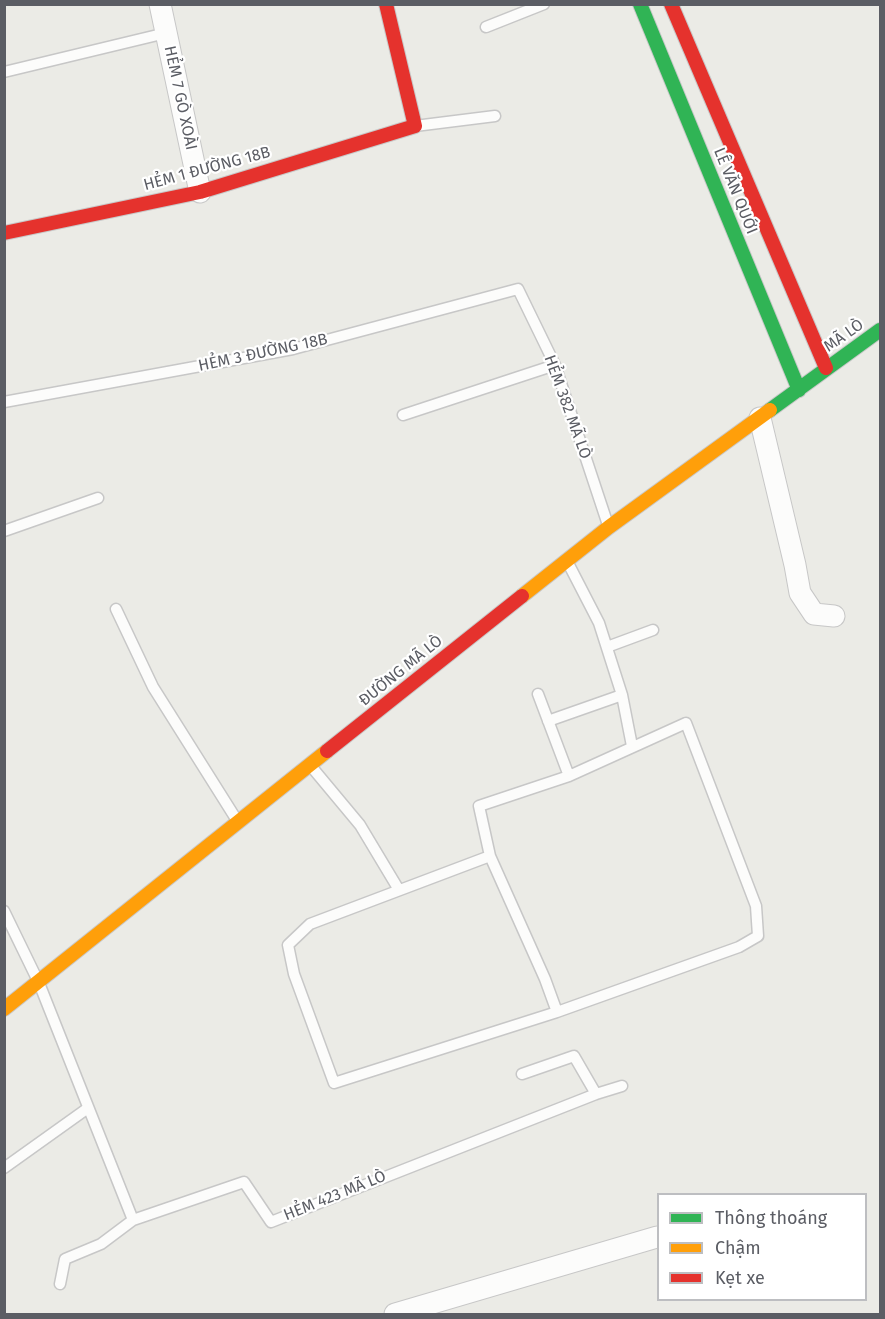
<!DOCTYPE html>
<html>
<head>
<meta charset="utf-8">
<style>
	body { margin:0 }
	#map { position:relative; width:885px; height:1319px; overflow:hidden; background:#ebebe6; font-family:"Fira Sans",sans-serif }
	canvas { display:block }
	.frame { position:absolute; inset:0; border:6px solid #5b5d64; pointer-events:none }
	.legend { position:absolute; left:657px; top:1193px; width:210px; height:108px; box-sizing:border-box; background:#fff; border:2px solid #bdbec1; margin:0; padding:8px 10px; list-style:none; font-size:18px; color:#5b5d64 }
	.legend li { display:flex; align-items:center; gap:12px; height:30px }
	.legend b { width:30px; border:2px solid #bdbec1 }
</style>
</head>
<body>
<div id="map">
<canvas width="885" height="1319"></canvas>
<div class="frame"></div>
<ul class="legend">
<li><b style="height:8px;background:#30b455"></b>Thông thoáng</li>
<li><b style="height:8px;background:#ff9f0a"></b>Chậm</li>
<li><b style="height:8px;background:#e5322d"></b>Kẹt xe</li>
</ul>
</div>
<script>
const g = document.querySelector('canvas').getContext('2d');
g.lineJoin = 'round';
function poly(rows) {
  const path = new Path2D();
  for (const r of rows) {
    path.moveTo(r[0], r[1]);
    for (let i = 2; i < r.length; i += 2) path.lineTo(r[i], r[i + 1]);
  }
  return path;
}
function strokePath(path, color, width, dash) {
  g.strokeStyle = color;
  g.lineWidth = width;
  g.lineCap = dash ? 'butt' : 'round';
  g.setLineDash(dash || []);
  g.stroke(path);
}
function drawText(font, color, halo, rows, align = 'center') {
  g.font = font + ' "Fira Sans",sans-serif';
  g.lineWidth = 4.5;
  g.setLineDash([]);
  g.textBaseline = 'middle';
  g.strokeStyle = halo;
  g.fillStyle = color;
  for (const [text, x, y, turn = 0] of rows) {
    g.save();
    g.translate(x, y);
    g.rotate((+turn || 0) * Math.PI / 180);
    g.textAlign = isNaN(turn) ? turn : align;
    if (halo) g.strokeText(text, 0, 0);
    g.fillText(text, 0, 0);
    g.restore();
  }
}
const lane = poly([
	[486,27,544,4],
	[4,72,166,33],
	[415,126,495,116],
	[4,402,293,349,518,289,555,365,608,525],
	[403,415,555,365],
	[4,531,98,498],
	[567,561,599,623,622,695,632,746],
	[116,609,153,687,238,822],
	[607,647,653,630],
	[538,694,569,776],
	[548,721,622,695],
	[310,765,360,825,399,890],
	[490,856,310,924,288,945,294,974,334,1083,557,1012,739,947,758,936,756,906,686,723,569,776,479,806,490,856,545,979,557,1012],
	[4,911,39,983,133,1220,244,1182,271,1222,596,1094,622,1086],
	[522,1074,574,1056,596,1094],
	[4,1168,88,1108],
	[60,1284,65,1259,101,1244,133,1220]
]);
const street = poly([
	[160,4,200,192],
	[760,418,795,565,800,593,814,614,834,616],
	[395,1314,657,1237]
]);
const fast = poly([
	[640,4,799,390],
	[770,410,880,330]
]);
const slow = poly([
	[522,596,609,527,770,410],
	[4,1009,327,751]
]);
const jam = poly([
	[671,4,826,368],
	[4,233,200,192,415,126,386,4],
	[327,751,522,596]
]);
strokePath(lane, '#c7c7c7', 13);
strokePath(street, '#c7c7c7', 23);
strokePath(fast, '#c8c8c8', 16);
strokePath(slow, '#c8c8c8', 16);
strokePath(jam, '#c8c8c8', 16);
strokePath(lane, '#fcfcfb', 10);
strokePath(street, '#fcfcfb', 21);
strokePath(fast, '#30b455', 14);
strokePath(slow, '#ff9f0a', 14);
strokePath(jam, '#e5322d', 14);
drawText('16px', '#5b5d64', '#fff', [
	["HẺM 7 GÒ XOÀI",180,98,78],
	["HẺM 1 ĐƯỜNG 18B",207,169,-15],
	["LÊ VĂN QUỚI",735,191,68],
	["MÃ LÒ",844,336,-35],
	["HẺM 3 ĐƯỜNG 18B",263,353,-12],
	["HẺM 382 MÃ LÒ",567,407,70],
	["ĐƯỜNG MÃ LÒ",401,671,-39],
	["HẺM 423 MÃ LÒ",335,1196,-22]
]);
</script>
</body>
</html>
